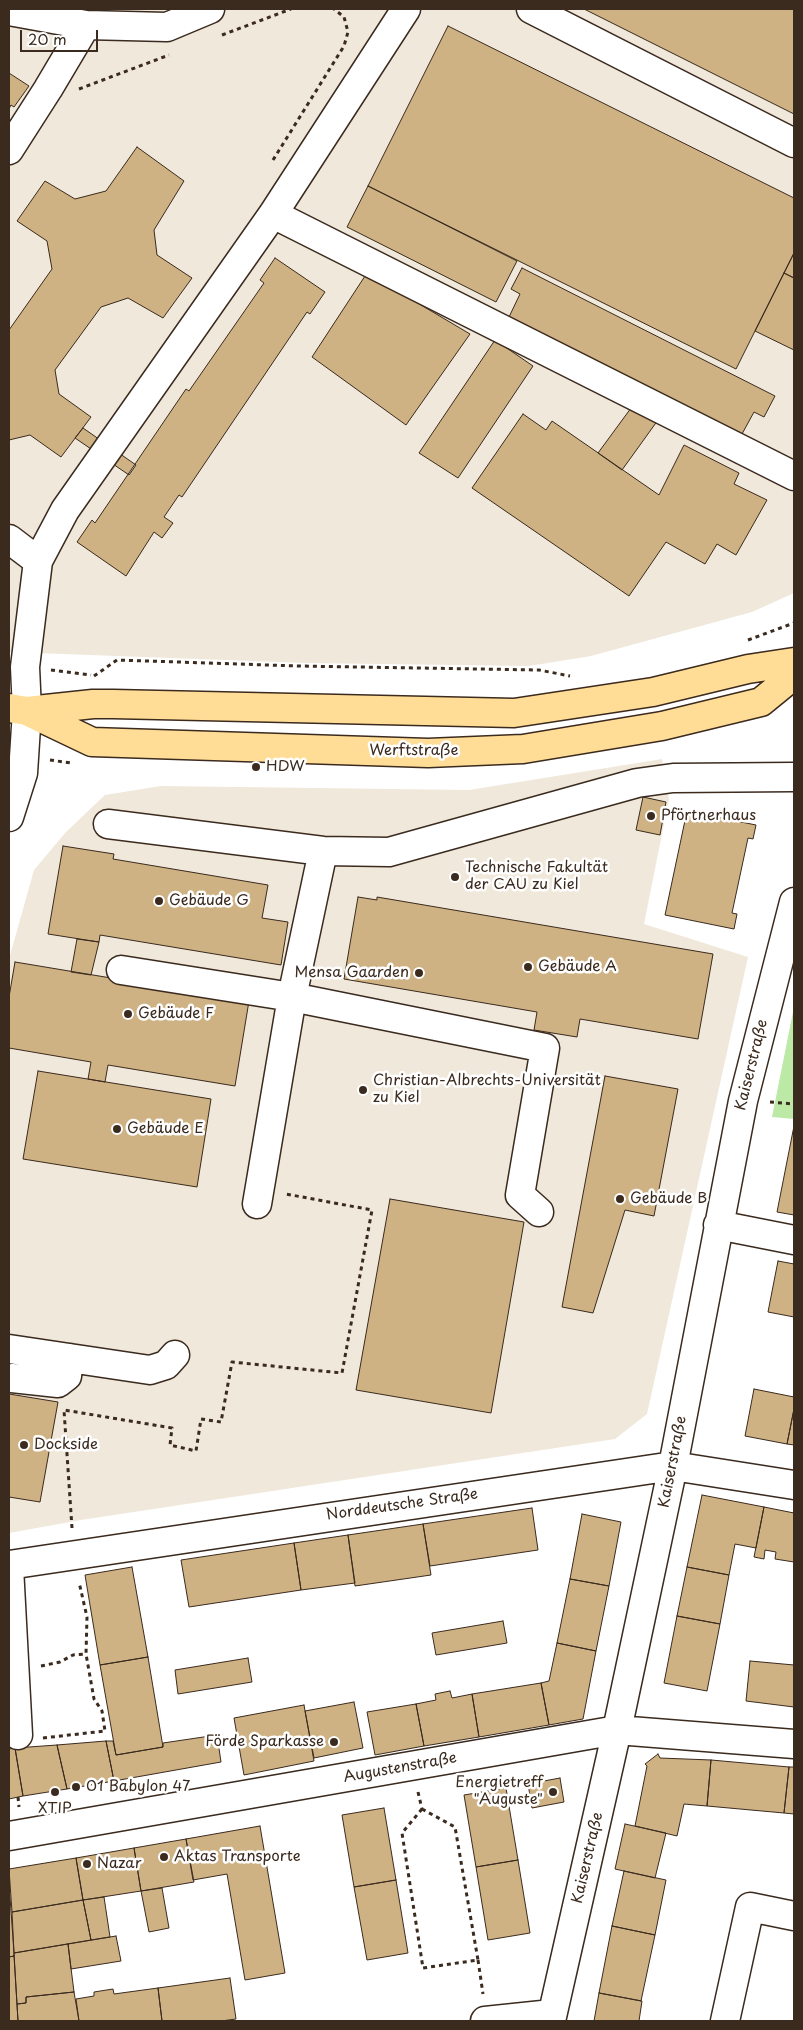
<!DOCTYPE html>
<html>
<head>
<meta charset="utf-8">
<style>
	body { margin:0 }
	#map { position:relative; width:803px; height:2030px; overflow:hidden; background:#fff; font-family:"Playpen Sans",sans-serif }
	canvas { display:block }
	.frame { position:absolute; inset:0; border:10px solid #3b2a1e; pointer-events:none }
	.scale { position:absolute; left:20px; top:30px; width:78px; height:22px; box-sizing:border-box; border:2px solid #3b2a1e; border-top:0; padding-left:6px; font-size:15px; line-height:18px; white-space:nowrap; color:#3b2a1e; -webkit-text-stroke:4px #fff; paint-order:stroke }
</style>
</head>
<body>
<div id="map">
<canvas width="803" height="2030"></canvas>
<div class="frame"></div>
<div class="scale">20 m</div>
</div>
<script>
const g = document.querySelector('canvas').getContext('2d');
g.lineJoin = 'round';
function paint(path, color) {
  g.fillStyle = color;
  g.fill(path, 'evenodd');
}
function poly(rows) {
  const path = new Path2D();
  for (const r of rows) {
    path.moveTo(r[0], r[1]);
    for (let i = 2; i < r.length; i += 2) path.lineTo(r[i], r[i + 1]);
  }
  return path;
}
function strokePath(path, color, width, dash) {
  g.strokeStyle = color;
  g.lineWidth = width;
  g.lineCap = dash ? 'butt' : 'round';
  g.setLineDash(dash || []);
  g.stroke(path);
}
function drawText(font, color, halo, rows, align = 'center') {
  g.font = font + ' "Playpen Sans",sans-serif';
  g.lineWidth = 5;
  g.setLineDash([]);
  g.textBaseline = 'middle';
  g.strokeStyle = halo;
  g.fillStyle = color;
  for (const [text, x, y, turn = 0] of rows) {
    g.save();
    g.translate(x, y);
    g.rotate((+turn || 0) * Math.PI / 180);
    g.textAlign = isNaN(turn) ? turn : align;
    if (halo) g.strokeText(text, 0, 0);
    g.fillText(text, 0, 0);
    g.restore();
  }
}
paint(poly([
	[9,9,794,9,794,593,752,612,591,656,529,666,306,663,9,652],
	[662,759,669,799,644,924,748,957,647,1414,615,1439,81,1520,9,1533,9,959,34,870,66,832,105,795,161,786,469,790]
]), '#f0e8da');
paint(poly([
	[794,1007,794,1119,772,1117]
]), '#bde9a7');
const building = poly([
	[584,9,794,9,794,114,584,9],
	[448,26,794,198,794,253,736,369,368,186,448,26],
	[9,73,29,86,14,107,11,105,9,109,9,73],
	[137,147,184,181,154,230,157,255,192,278,163,318,128,298,101,307,55,370,59,394,91,417,61,457,30,435,9,440,9,330,52,269,47,241,17,221,45,181,75,199,106,191,137,147],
	[368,186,517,261,496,302,347,227,368,186],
	[794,253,794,278,784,273,794,253],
	[275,258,325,292,310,314,307,312,182,497,179,495,164,517,173,523,162,538,154,532,126,576,77,542,92,520,95,523,186,389,189,391,264,283,260,280,275,258],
	[522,268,775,396,764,417,754,412,742,434,509,317,520,294,511,289,522,268],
	[367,273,470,334,406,425,312,357,367,273],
	[784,273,794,278,794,350,755,331,784,273],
	[495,340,533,366,458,478,419,453,495,340],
	[634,404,658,420,622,470,598,453,634,404],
	[523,414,546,430,552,421,659,495,684,445,739,473,734,484,767,500,736,555,717,544,705,564,666,542,629,596,472,488,523,414],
	[83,428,136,465,129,475,75,438,83,428],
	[643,797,666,802,660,835,636,830,643,797],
	[687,811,756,825,753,839,748,838,732,913,737,914,734,929,665,915,687,811],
	[63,846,114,854,113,859,268,885,262,918,288,922,281,965,100,935,99,942,48,934,63,846],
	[358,897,377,900,377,897,713,954,698,1039,580,1019,577,1037,534,1030,537,1012,344,979,358,897],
	[77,939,99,942,91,975,71,972,77,939],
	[15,962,249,1001,235,1086,108,1065,105,1082,88,1079,91,1062,9,1048,9,997,15,962],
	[38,1071,211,1099,197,1187,23,1159,38,1071],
	[605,1076,678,1089,654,1216,625,1210,593,1313,562,1307,605,1076],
	[794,1126,794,1215,777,1212,794,1126],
	[390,1199,524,1222,491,1413,356,1390,390,1199],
	[778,1261,794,1264,794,1317,768,1312,778,1261],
	[754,1389,794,1397,794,1409,787,1444,745,1436,754,1389],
	[9,1394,58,1402,40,1502,9,1497,9,1394],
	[794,1409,794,1445,787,1444,794,1409],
	[702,1495,764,1507,756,1548,735,1544,729,1575,687,1567,702,1495],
	[764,1507,794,1513,794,1562,775,1559,776,1552,765,1550,764,1559,754,1557,764,1507],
	[532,1508,538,1550,430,1566,423,1524,532,1508],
	[582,1514,621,1522,609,1586,570,1579,582,1514],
	[423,1524,431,1575,355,1586,348,1535,423,1524],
	[348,1535,355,1583,301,1590,294,1543,348,1535],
	[294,1543,301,1590,189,1607,181,1560,294,1543],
	[132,1567,148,1657,100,1665,85,1575,132,1567],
	[687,1567,729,1575,720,1624,677,1616,687,1567],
	[570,1579,609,1586,596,1651,557,1643,570,1579],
	[677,1616,720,1624,707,1691,664,1683,677,1616],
	[503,1621,507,1643,436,1655,432,1633,503,1621],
	[557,1643,596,1651,583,1719,549,1725,541,1683,549,1681,557,1643],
	[148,1657,163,1747,116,1755,100,1665,148,1657],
	[248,1658,252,1682,178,1694,175,1670,248,1658],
	[750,1661,794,1665,794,1707,746,1701,750,1661],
	[541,1683,549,1725,479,1737,472,1694,541,1683],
	[450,1691,452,1698,472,1694,479,1737,424,1746,416,1704,436,1700,435,1694,450,1691],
	[354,1702,363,1748,314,1758,305,1711,354,1702],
	[416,1704,424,1746,375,1755,367,1712,416,1704],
	[304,1705,314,1761,244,1775,234,1718,304,1705],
	[217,1735,221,1762,114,1781,106,1741,113,1741,116,1755,163,1747,163,1743,217,1735],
	[106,1741,114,1781,67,1789,57,1745,106,1741],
	[57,1745,67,1789,23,1796,15,1748,57,1745],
	[15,1748,23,1796,9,1799,9,1749,15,1748],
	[658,1754,660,1758,711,1760,707,1806,684,1804,677,1836,635,1826,647,1766,645,1764,658,1754],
	[711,1760,789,1767,784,1813,707,1806,711,1760],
	[789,1767,794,1767,794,1814,784,1813,789,1767],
	[560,1778,564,1802,532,1808,528,1784,560,1778],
	[506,1788,518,1860,476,1867,464,1795,506,1788],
	[384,1808,396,1880,354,1887,342,1815,384,1808],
	[625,1824,666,1833,655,1878,615,1869,625,1824],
	[260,1826,285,1973,245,1980,227,1874,193,1880,186,1839,260,1826],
	[186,1839,194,1882,141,1891,134,1848,186,1839],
	[134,1848,141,1891,83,1900,76,1858,134,1848],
	[76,1858,83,1900,12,1912,9,1869,76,1858],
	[518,1860,530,1933,488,1940,476,1867,518,1860],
	[624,1871,666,1880,655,1935,612,1926,624,1871],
	[396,1880,408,1953,367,1960,354,1887,396,1880],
	[9,1883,14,1953,14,1956,9,1957,9,1883],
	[162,1888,169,1928,149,1932,141,1891,162,1888],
	[104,1897,110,1937,91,1940,83,1900,104,1897],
	[83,1900,91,1940,14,1953,12,1912,83,1900],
	[612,1926,655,1935,641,2001,599,1993,612,1926],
	[116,1936,121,1961,71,1969,68,1944,116,1936],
	[68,1944,74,1992,26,1997,26,2003,17,2004,14,1953,68,1944],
	[14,1956,18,2021,9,2021,9,1957,14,1956],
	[230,1978,236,2019,221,2021,162,2021,158,1988,230,1978],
	[158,1988,162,2021,79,2021,76,1999,94,1996,94,1992,113,1989,114,1994,158,1988],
	[74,1992,79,2021,18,2021,17,2004,26,2003,26,1997,74,1992],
	[599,1993,642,2001,639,2021,594,2021,599,1993]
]);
paint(building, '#ceb283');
strokePath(building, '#3b2a1e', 1);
const minor = poly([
	[531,9,794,143],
	[9,11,86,25,167,27,210,9],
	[9,150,48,89,86,25],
	[273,214,794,476],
	[9,539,38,561],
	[9,817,23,773,27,711,25,667,38,561,65,510,273,214,406,9],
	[108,824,323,851,389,852,637,783,673,778,794,777],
	[121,970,292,997,545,1048,520,1195,539,1212],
	[257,1204,292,997,323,851],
	[718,1225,794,1240],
	[9,1349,150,1370,166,1365,175,1355],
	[12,1378,58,1383,67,1376,69,1358],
	[9,1565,673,1466,794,1485],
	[9,1567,18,1735],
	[9,1836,617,1730,794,1744],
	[485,2021,552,2014],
	[551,2021,617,1730,673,1466,743,1101,794,902],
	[725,2021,750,1907,794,1916]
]);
const major = poly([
	[9,708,27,711,93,704,113,704,514,713,653,692,748,669,794,662],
	[27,711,92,742,428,753,523,749,662,726,761,702,794,675]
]);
strokePath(minor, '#3b2a1e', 31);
strokePath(major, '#3b2a1e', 31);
strokePath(poly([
	[222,35,291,9],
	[79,89,169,55],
	[273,160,344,46,348,32,344,17,334,9],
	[748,640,794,623],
	[51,670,91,675],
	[94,676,117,660,298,666,539,670,570,676],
	[50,760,71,763],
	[770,1102,794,1104],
	[72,1528,64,1410,172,1428,170,1445,196,1451,201,1419,221,1422,232,1362,342,1373,372,1210,286,1194],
	[41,1666,60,1662,73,1655,86,1654],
	[43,1738,105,1731,102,1711,94,1699,86,1654,87,1617,79,1582],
	[418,1792,422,1809],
	[18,1797,19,1807],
	[422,1809,455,1827,478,1960,423,1968,402,1833,422,1809],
	[478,1960,483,1994]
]), '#3b2a1e', 3, [4, 4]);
strokePath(minor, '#fff', 28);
strokePath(major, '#ffdd96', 28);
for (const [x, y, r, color] of [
	[256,767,5,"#3b2a1e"],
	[651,816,5,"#3b2a1e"],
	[455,877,5,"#3b2a1e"],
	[159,901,5,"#3b2a1e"],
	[528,967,5,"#3b2a1e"],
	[419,973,5,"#3b2a1e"],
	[128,1014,5,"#3b2a1e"],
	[363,1090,5,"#3b2a1e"],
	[117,1129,5,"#3b2a1e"],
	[620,1199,5,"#3b2a1e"],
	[24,1445,5,"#3b2a1e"],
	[334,1742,5,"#3b2a1e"],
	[76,1787,5,"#3b2a1e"],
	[55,1792,5,"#3b2a1e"],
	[553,1792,5,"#3b2a1e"],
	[164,1857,5,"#3b2a1e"],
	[87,1864,5,"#3b2a1e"]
]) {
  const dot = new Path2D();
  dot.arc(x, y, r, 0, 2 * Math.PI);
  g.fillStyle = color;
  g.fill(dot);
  strokePath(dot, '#fff', 2);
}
drawText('15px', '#3b2a1e', '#fff', [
	["Werftstraße",414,751],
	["Kaiserstraße",752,1065,-76],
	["Kaiserstraße",673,1462,-79],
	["Norddeutsche Straße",402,1505,-8],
	["Augustenstraße",400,1768,-10],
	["Kaiserstraße",588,1858,-77]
]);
drawText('15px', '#3b2a1e', '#fff', [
	["HDW",266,767],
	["Pförtnerhaus",661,816],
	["Technische Fakultät",465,868],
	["der CAU zu Kiel",465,885],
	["Gebäude G",169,901],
	["Gebäude A",538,967],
	["Mensa Gaarden",409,973,"right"],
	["Gebäude F",138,1014],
	["Christian-Albrechts-Universität",373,1081],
	["zu Kiel",373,1098],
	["Gebäude E",127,1129],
	["Gebäude B",630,1199],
	["Dockside",34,1445],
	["Förde Sparkasse",324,1742,"right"],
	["Energietreff",543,1783,"right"],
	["\"Auguste\"",543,1800,"right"],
	["01 Babylon 47",86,1787],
	["XTIP",55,1809,"center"],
	["Aktas Transporte",174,1857],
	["Nazar",97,1864]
], 'left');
</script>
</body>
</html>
